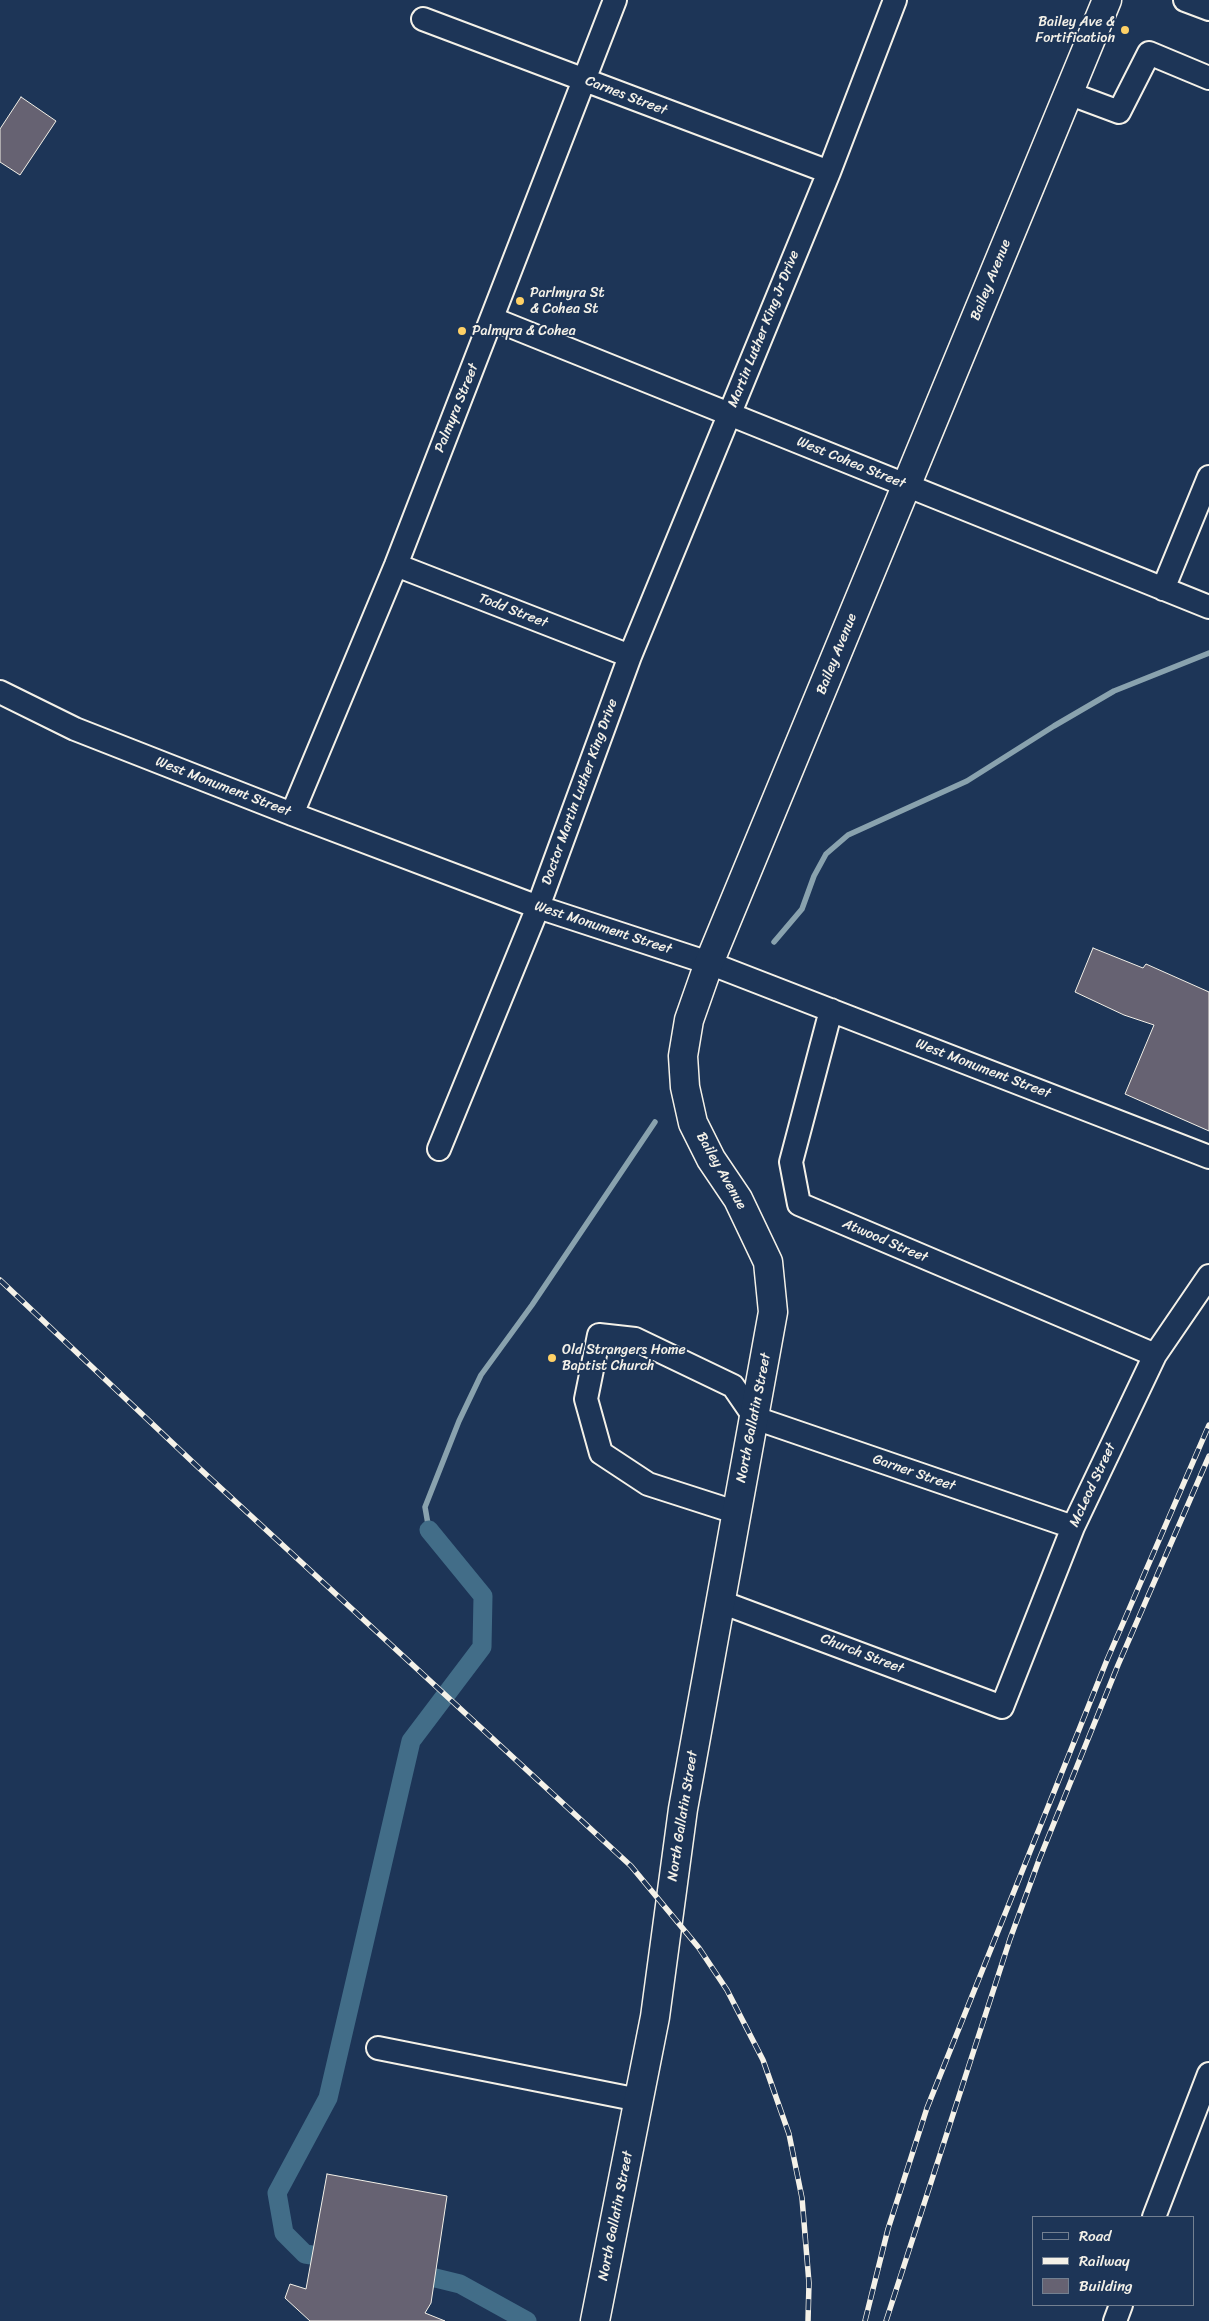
<!DOCTYPE html>
<html>
<head>
<meta charset="utf-8">
<style>
	body { margin:0 }
	#map { position:relative; width:1209px; height:2321px; overflow:hidden; background:#1d3557; font-family:Sriracha,sans-serif }
	canvas { display:block }
	.legend { position:absolute; left:1032px; top:2216px; width:162px; height:90px; box-sizing:border-box; background:#1d3557; border:1px solid #738091; margin:0; padding:6px 9px; list-style:none; font-size:15px; color:#f4f1e8 }
	.legend li { display:flex; align-items:center; gap:10px; height:25px }
	.legend b { width:25px; border:1px solid #738091 }
</style>
</head>
<body>
<div id="map">
<canvas width="1209" height="2321"></canvas>
<ul class="legend">
<li><b style="height:6px;background:#1d3557"></b>Road</li>
<li><b style="height:6px;background:#f4f1e8"></b>Railway</li>
<li><b style="height:14px;background:#666272"></b>Building</li>
</ul>
</div>
<script>
const g = document.querySelector('canvas').getContext('2d');
g.lineJoin = 'round';
function poly(rows) {
  const path = new Path2D();
  for (const r of rows) {
    path.moveTo(r[0], r[1]);
    for (let i = 2; i < r.length; i += 2) path.lineTo(r[i], r[i + 1]);
  }
  return path;
}
function strokePath(path, color, width, dash) {
  g.strokeStyle = color;
  g.lineWidth = width;
  g.lineCap = dash ? 'butt' : 'round';
  g.setLineDash(dash || []);
  g.stroke(path);
}
function paint(path, color) {
  g.fillStyle = color;
  g.fill(path, 'evenodd');
}
function drawText(font, color, halo, rows, align = 'center') {
  g.font = font + ' Sriracha,sans-serif';
  g.lineWidth = 4;
  g.setLineDash([]);
  g.textBaseline = 'middle';
  g.strokeStyle = halo;
  g.fillStyle = color;
  for (const [text, x, y, turn = 0] of rows) {
    g.save();
    g.translate(x, y);
    g.rotate((+turn || 0) * Math.PI / 180);
    g.textAlign = isNaN(turn) ? turn : align;
    if (halo) g.strokeText(text, 0, 0);
    g.fillText(text, 0, 0);
    g.restore();
  }
}
strokePath(poly([
	[774,942,802,909,814,876,826,854,848,835,967,781,1054,726,1114,691,1209,653],
	[429,1530,425,1507,459,1421,481,1375,532,1305,655,1122]
]), '#89a2ae', 5.5);
strokePath(poly([
	[337,2259,305,2254,284,2233,277,2193,328,2098,411,1741,482,1647,483,1596,429,1530],
	[411,2272,460,2284,527,2321]
]), '#426d88', 19);
const building = poly([
	[21,97,56,121,20,175,0,162,0,129,21,97],
	[1093,948,1143,968,1146,964,1209,992,1209,1131,1125,1094,1154,1025,1124,1015,1075,992,1093,948],
	[327,2174,447,2196,431,2303,425,2313,445,2321,310,2321,285,2298,290,2284,306,2289,327,2174]
]);
paint(building, '#666272');
strokePath(building, '#f4f1e8', 1);
const minor = poly([
	[1185,0,1209,9],
	[423,19,829,172],
	[1068,93,1119,112,1149,53,1209,78],
	[493,319,1209,607],
	[396,565,630,656],
	[1163,589,1209,477],
	[0,692,75,729,292,814,538,907,709,963,1209,1157],
	[292,814,396,565,615,0],
	[831,1010,791,1162,799,1204,1155,1355],
	[439,1149,538,907,630,656,829,172,895,0],
	[735,1512,648,1484,601,1453,586,1399,599,1335,635,1339,733,1386,755,1418,1073,1527],
	[721,1602,1002,1707,1073,1527,1155,1355,1209,1276],
	[378,2048,639,2100],
	[1154,2217,1209,2074],
	[1115,2321,1121,2305]
]);
const major = poly([
	[595,2321,655,2017,683,1809,773,1312,768,1262,738,1199,711,1159,693,1123,685,1087,683,1056,689,1020,709,963,1107,0]
]);
strokePath(minor, '#f4f1e8', 26);
strokePath(major, '#f4f1e8', 31);
strokePath(minor, '#1d3557', 22);
strokePath(major, '#1d3557', 28);
const rail = poly([
	[0,1280,199,1468,631,1866,699,1948,727,1990,763,2060,789,2134,802,2198,809,2283,808,2321],
	[865,2321,888,2229,927,2108,1107,1660,1209,1425],
	[886,2321,1010,1939,1039,1860,1118,1665,1209,1456]
]);
strokePath(rail, '#f4f1e8', 5.5);
strokePath(rail, '#1d3557', 4, [11]);
for (const [x, y, r, color] of [
	[1125,30,5,"#ffd166"],
	[520,301,5,"#ffd166"],
	[462,331,5,"#ffd166"],
	[552,1358,5,"#ffd166"]
]) {
  const dot = new Path2D();
  dot.arc(x, y, r, 0, 2 * Math.PI);
  g.fillStyle = color;
  g.fill(dot);
  strokePath(dot, '#1d3557', 2);
}
drawText('14px', '#f4f1e8', '#1d3557', [
	["Bailey Ave &",1115,22,"right"],
	["Fortification",1115,38,"right"],
	["Parlmyra St",530,293],
	["& Cohea St",530,309],
	["Palmyra & Cohea",472,331],
	["Old Strangers Home",562,1350],
	["Baptist Church",562,1366]
], 'left');
drawText('14px', '#f4f1e8', '#1d3557', [
	["Carnes Street",626,96,21],
	["Bailey Avenue",991,280,-68],
	["Martin Luther King Jr Drive",764,329,-68],
	["Palmyra Street",457,408,-68],
	["West Cohea Street",851,463,22],
	["Todd Street",513,611,21],
	["Bailey Avenue",837,654,-68],
	["West Monument Street",223,787,21],
	["Doctor Martin Luther King Drive",580,792,-70],
	["West Monument Street",603,928,18],
	["West Monument Street",983,1069,21],
	["Bailey Avenue",721,1171,60],
	["Atwood Street",885,1241,23],
	["North Gallatin Street",754,1418,-79],
	["Garner Street",914,1473,19],
	["McLeod Street",1093,1485,-65],
	["Church Street",862,1654,21],
	["North Gallatin Street",683,1816,-81],
	["North Gallatin Street",616,2216,-79]
]);
</script>
</body>
</html>
